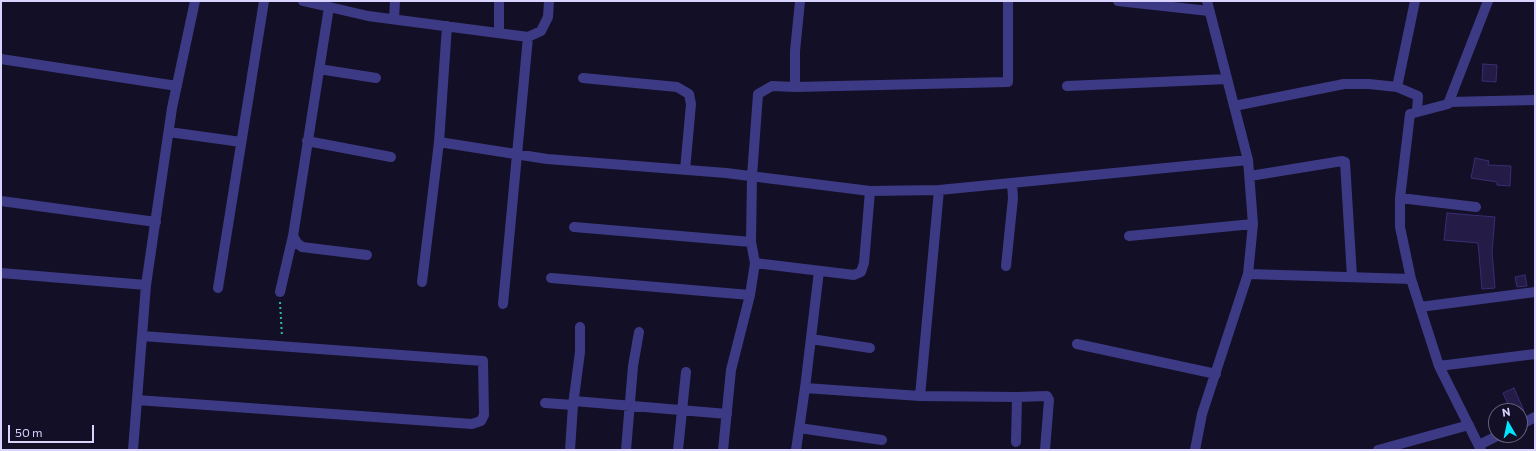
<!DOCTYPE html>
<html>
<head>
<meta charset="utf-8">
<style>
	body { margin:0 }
	#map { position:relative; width:1536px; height:451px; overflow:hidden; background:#130f26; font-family:Commissioner,sans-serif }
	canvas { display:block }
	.frame { position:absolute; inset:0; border:2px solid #d9d4ff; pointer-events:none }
	.north { position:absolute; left:1488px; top:403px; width:40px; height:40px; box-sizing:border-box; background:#130f26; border:1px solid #625e7d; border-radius:50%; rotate:351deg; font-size:11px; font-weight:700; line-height:16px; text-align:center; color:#d9d4ff }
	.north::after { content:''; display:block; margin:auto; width:14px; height:18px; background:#00e5ff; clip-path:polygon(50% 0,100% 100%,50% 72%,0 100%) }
	.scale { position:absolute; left:8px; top:425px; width:86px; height:18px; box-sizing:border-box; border:2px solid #d9d4ff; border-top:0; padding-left:5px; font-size:12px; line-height:14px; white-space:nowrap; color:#d9d4ff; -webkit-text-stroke:3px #130f26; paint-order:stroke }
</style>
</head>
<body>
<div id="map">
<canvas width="1536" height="451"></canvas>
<div class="frame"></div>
<div class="north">N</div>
<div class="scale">50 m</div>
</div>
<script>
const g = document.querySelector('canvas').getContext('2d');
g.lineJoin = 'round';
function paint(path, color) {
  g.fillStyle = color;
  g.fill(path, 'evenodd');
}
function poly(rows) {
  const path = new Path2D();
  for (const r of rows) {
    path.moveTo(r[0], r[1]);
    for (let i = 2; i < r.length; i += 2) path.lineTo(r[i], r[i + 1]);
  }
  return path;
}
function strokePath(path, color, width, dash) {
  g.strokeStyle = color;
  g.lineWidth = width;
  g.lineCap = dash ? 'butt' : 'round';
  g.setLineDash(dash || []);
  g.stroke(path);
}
const building = poly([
	[1483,64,1497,65,1496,82,1482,81,1483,64],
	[1475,158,1489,161,1488,165,1511,166,1510,186,1497,185,1497,182,1471,178,1475,158],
	[1447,213,1495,217,1492,251,1495,288,1482,289,1478,243,1444,240,1447,213],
	[1525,275,1527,286,1517,287,1515,277,1525,275],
	[1514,388,1524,411,1511,411,1503,393,1514,388]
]);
paint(building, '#241b47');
strokePath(building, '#3b2d73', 1);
strokePath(poly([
	[280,302,282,337]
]), '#2fb8b0', 2, [2, 3]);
strokePath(poly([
	[303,1,368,16,528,37,541,31,548,17,549,1],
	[800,1,795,51,795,87,1008,82,1008,1],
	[1118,1,1209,11],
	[329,7,293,236,297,243,302,247,367,255],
	[394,19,395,1],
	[447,26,439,142,547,159,726,173,870,191],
	[499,33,499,1],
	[1,59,177,86],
	[319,69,376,78],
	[583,78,677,87,689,94,691,104,685,170],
	[1067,86,1227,79],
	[1397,87,1415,1],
	[1449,102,1535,100],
	[1234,106,1344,84,1369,84,1397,87,1418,96,1417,112],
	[169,132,241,142],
	[307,141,391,157],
	[1250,176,1342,161,1345,162,1352,277],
	[1400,198,1476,207],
	[1,201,156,222],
	[574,227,751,242,755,263],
	[1129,236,1253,224],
	[751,242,752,176,758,94,772,86,795,87],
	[1006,266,1013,198,1012,184],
	[1,273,146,285],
	[1248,274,1411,279],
	[551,278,750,295,755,263,854,275,861,272,864,263,870,191,939,190],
	[422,282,439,142],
	[218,288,264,1],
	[280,292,293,236],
	[503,304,528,37],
	[1420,307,1535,292],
	[811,339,870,348],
	[1077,344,1216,374],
	[1439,366,1535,354],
	[805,388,819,271],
	[920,396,1017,397,1016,442],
	[1017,397,1047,396,1049,400,1045,450],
	[137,400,472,424,481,421,484,415,483,361,142,336],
	[545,403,573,405,574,401,727,414],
	[1520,425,1535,417],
	[799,428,882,440],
	[1479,445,1499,435],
	[133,450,146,285,172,108,195,1],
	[570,450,573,405,580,352,580,327],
	[626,450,633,366,639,332],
	[678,450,686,372],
	[723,450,731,370,750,295],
	[796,450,805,388,920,396,939,190,1248,160],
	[1195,450,1202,414,1248,274,1253,224,1248,160,1207,1],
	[1378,450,1469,425],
	[1481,450,1439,366,1420,307,1411,279,1400,227,1400,198,1410,114,1448,104,1488,1]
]), '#3d3a85', 10);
</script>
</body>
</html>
